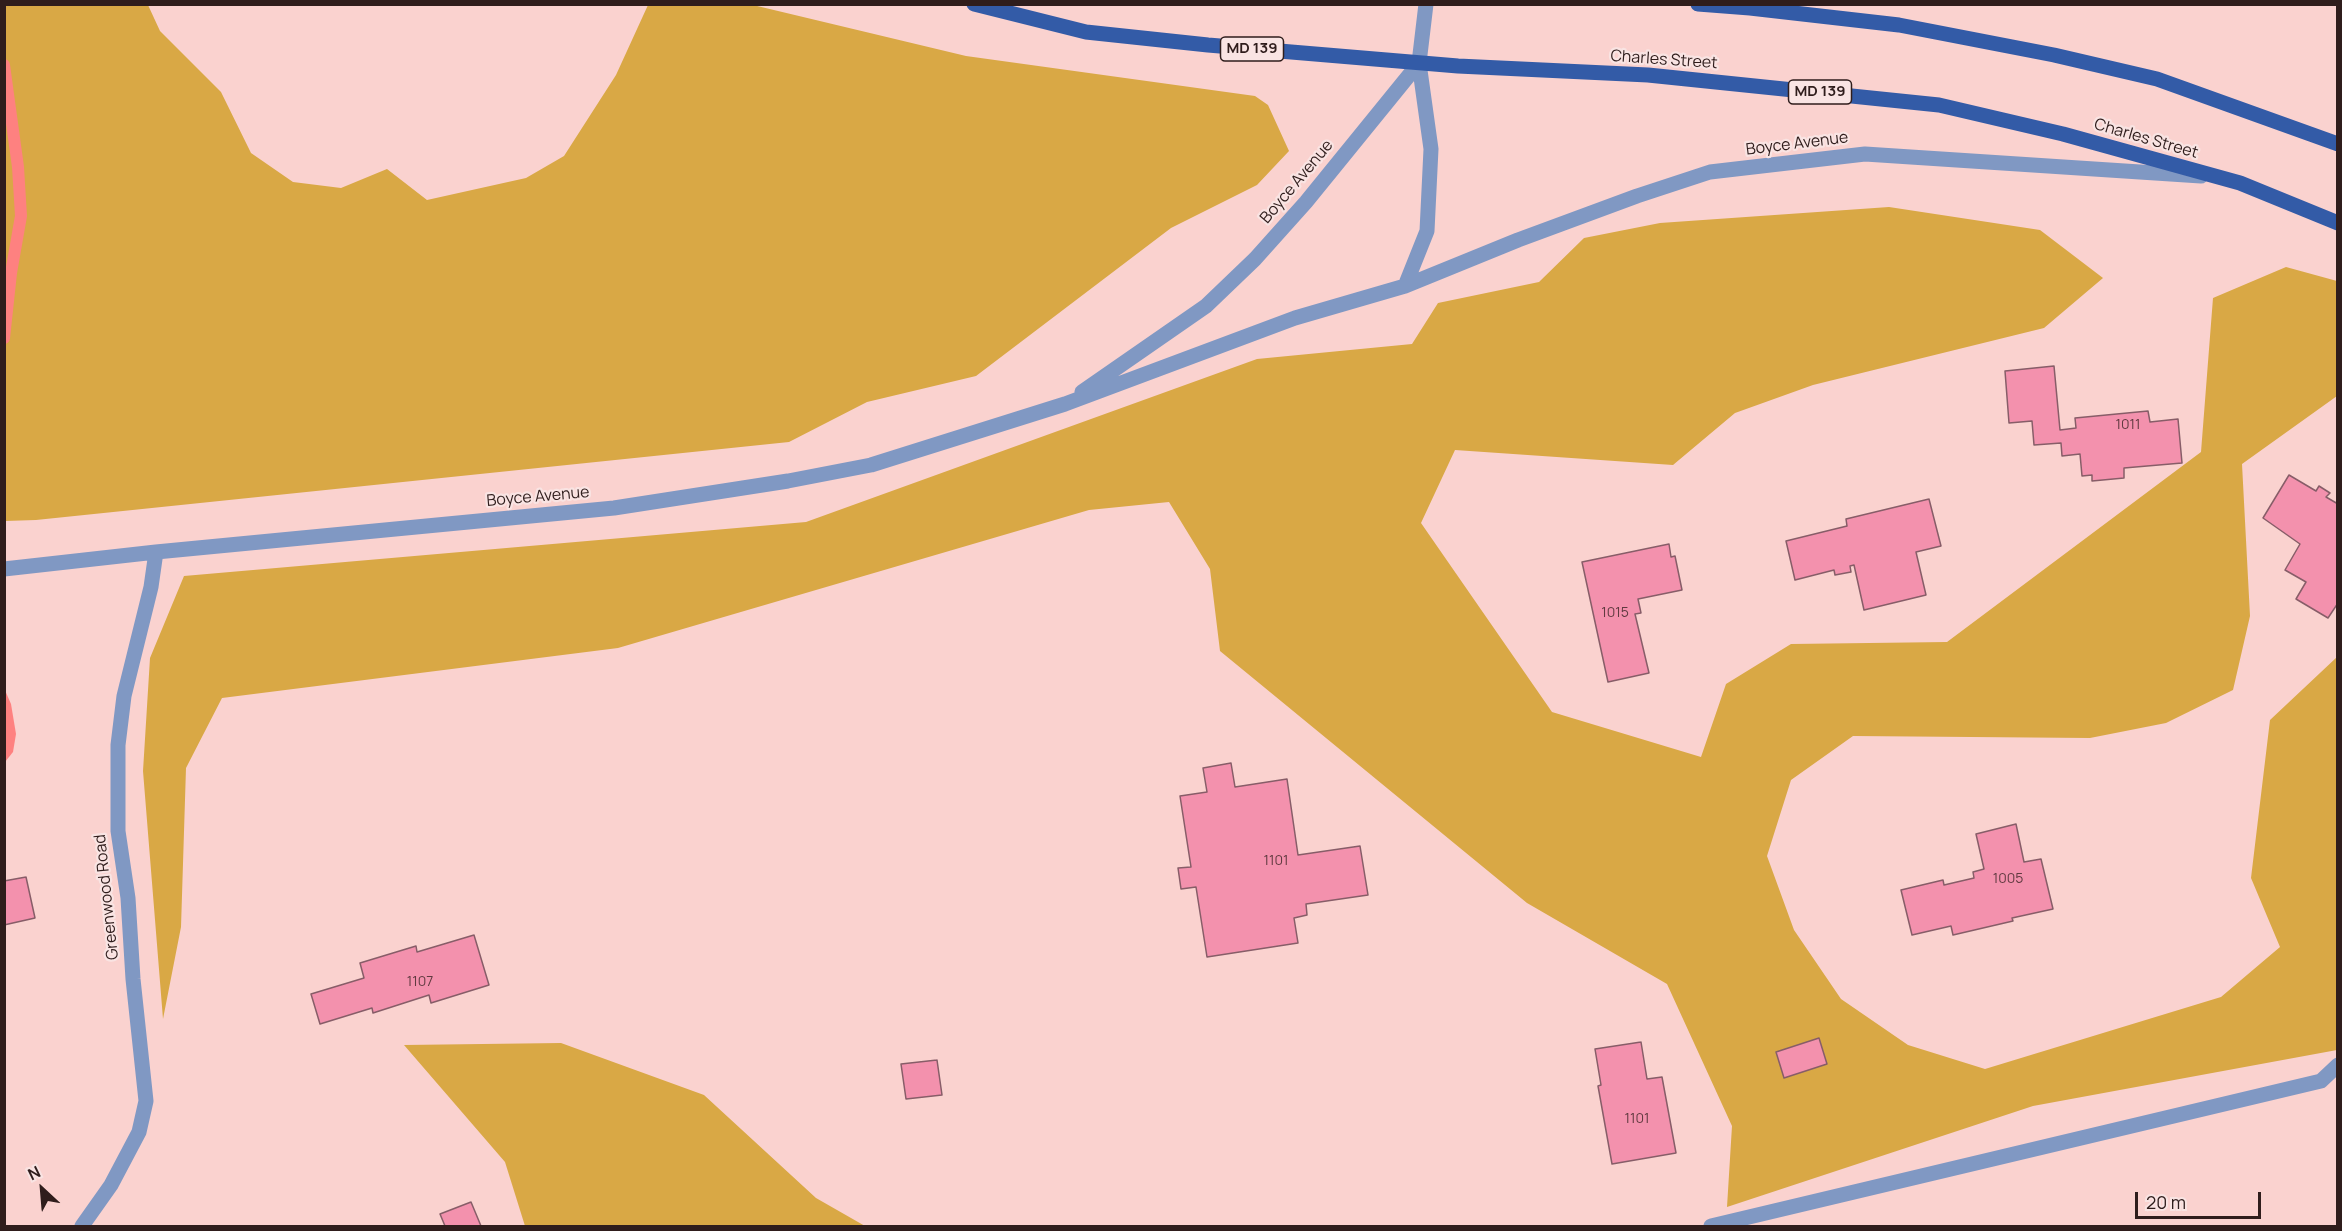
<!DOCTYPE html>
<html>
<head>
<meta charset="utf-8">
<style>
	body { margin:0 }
	#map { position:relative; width:2342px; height:1231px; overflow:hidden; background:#fad2cf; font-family:Manrope,sans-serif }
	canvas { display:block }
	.frame { position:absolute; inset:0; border:6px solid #2f1d1c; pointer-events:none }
	.north { position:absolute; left:12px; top:1159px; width:60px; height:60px; -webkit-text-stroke:4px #f9e4e3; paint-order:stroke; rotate:334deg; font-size:16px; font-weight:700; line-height:24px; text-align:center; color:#2f1d1c }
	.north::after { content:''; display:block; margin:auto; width:21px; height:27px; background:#2f1d1c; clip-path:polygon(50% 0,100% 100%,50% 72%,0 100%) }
	.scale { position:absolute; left:2135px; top:1192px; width:126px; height:27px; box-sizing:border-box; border:3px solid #2f1d1c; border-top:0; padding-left:8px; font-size:18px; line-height:21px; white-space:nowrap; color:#2f1d1c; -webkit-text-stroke:4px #f9e4e3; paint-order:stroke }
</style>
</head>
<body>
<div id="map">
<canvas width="2342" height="1231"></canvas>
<div class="frame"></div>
<div class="north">N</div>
<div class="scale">20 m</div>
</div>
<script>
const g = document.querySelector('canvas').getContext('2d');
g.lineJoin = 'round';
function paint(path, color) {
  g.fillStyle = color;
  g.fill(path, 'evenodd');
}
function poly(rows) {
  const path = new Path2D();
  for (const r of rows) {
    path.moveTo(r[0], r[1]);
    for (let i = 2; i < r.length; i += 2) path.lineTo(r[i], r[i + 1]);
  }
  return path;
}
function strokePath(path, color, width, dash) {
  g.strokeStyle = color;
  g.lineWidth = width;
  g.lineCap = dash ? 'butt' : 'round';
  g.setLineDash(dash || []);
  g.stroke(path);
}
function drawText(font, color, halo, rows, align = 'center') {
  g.font = font + ' Manrope,sans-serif';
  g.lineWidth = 4.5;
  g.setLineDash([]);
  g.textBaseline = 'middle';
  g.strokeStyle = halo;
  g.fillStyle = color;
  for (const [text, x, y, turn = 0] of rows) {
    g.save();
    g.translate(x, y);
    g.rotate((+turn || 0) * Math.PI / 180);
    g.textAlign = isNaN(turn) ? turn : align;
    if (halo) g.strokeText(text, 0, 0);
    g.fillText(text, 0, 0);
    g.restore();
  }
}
paint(poly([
	[4,5,148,5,160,31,221,92,251,153,293,182,341,188,387,169,427,200,526,178,564,156,616,75,648,5,753,5,966,56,1255,96,1268,105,1289,151,1257,185,1171,228,976,376,867,402,789,442,36,520,5,521],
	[1889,207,2040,230,2103,278,2044,328,1813,385,1735,413,1673,465,1455,450,1421,523,1552,712,1701,757,1726,684,1791,644,1947,642,2201,452,2213,298,2286,267,2337,281,2337,396,2242,464,2250,616,2233,690,2166,723,2090,738,1853,736,1791,780,1767,856,1794,930,1841,999,1908,1045,1985,1069,2221,997,2280,947,2251,878,2270,720,2337,657,2337,1050,2033,1106,1727,1207,1732,1126,1667,984,1527,903,1220,651,1210,569,1169,502,1089,510,618,648,222,698,186,768,181,927,163,1019,143,771,150,658,184,576,806,522,1257,359,1412,344,1438,303,1539,282,1584,238,1660,223],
	[561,1043,704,1095,816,1198,865,1226,525,1226,505,1162,404,1045]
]), '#d9a845');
paint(poly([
	[4,688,11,704,16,734,13,752,5,762]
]), '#fe8180');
strokePath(poly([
	[4,65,18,167,21,216,11,273,4,338]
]), '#fe8180', 12);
const building = poly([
	[2054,366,2060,430,2076,428,2075,418,2148,411,2150,422,2178,419,2182,463,2124,468,2124,478,2092,481,2092,475,2082,476,2080,454,2062,456,2061,443,2034,445,2032,421,2009,423,2005,371,2054,366],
	[2289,475,2316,491,2319,486,2330,493,2326,497,2338,504,2338,603,2328,618,2296,599,2306,582,2285,570,2300,544,2263,518,2289,475],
	[1929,499,1941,546,1916,552,1926,595,1864,610,1854,565,1850,566,1851,572,1835,575,1834,570,1795,580,1786,541,1847,526,1846,519,1929,499],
	[1669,544,1671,557,1675,556,1682,590,1638,599,1641,613,1635,614,1649,673,1608,682,1582,562,1669,544],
	[1231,763,1235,787,1287,779,1298,855,1360,846,1368,895,1306,904,1307,915,1294,918,1298,943,1207,957,1196,887,1181,889,1178,868,1191,867,1180,796,1207,792,1203,768,1231,763],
	[2016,824,2024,862,2041,859,2053,909,2012,918,2013,921,1953,935,1951,926,1912,935,1901,890,1943,880,1944,885,1974,878,1973,872,1984,869,1976,834,2016,824],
	[26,877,35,918,4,925,4,881,26,877],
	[474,935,489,985,431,1003,429,995,373,1013,372,1008,320,1024,311,994,364,978,360,963,416,946,417,952,474,935],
	[1819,1038,1827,1064,1784,1078,1776,1052,1819,1038],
	[1641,1042,1647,1079,1662,1077,1676,1153,1612,1164,1598,1086,1601,1085,1595,1049,1641,1042],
	[937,1060,942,1095,906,1099,901,1064,937,1060],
	[471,1202,481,1226,445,1226,440,1214,471,1202]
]);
paint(building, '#f391ad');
strokePath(building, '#875d68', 1.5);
strokePath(poly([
	[1419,63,1426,4],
	[1711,1226,2321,1081,2338,1065]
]), '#8098c3', 15);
strokePath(poly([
	[1405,286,1427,231,1431,149,1419,63],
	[1082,392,1206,306,1255,259,1306,202,1419,63],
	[4,569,156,552,614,508,788,481,871,465,1065,404,1295,318,1405,286,1518,240,1637,196,1710,172,1865,154,2201,176],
	[82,1226,111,1185,139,1132,146,1101,133,979,128,898,118,831,118,745,124,696,151,587,156,552]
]), '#8098c3', 15);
strokePath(poly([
	[974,4,1086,32,1208,45,1458,66,1648,75,1939,105,2063,134,2240,183,2338,223],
	[1698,4,1750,8,1899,25,2054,55,2157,79,2338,144]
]), '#335ba7', 15);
drawText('14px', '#603a40', null, [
	["1011",2128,425],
	["1015",1615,613],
	["1101",1276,861],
	["1005",2008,879],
	["1107",420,982],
	["1101",1637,1119]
]);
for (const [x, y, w] of [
	[1252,49,63],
	[1820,92,63]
]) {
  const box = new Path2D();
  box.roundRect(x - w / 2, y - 12, w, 24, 4.5);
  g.fillStyle = '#f9e4e3';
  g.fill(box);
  strokePath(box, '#2f1d1c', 1.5);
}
drawText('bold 15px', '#2f1d1c', null, [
	["MD 139",1252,49],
	["MD 139",1820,92]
]);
drawText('16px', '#2f1d1c', '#f9e4e3', [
	["Charles Street",1664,60,4],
	["Charles Street",2146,139,16],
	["Boyce Avenue",1797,144,-7],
	["Boyce Avenue",1297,182,-50],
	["Boyce Avenue",538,497,-5],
	["Greenwood Road",107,897,-96]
]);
</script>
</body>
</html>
